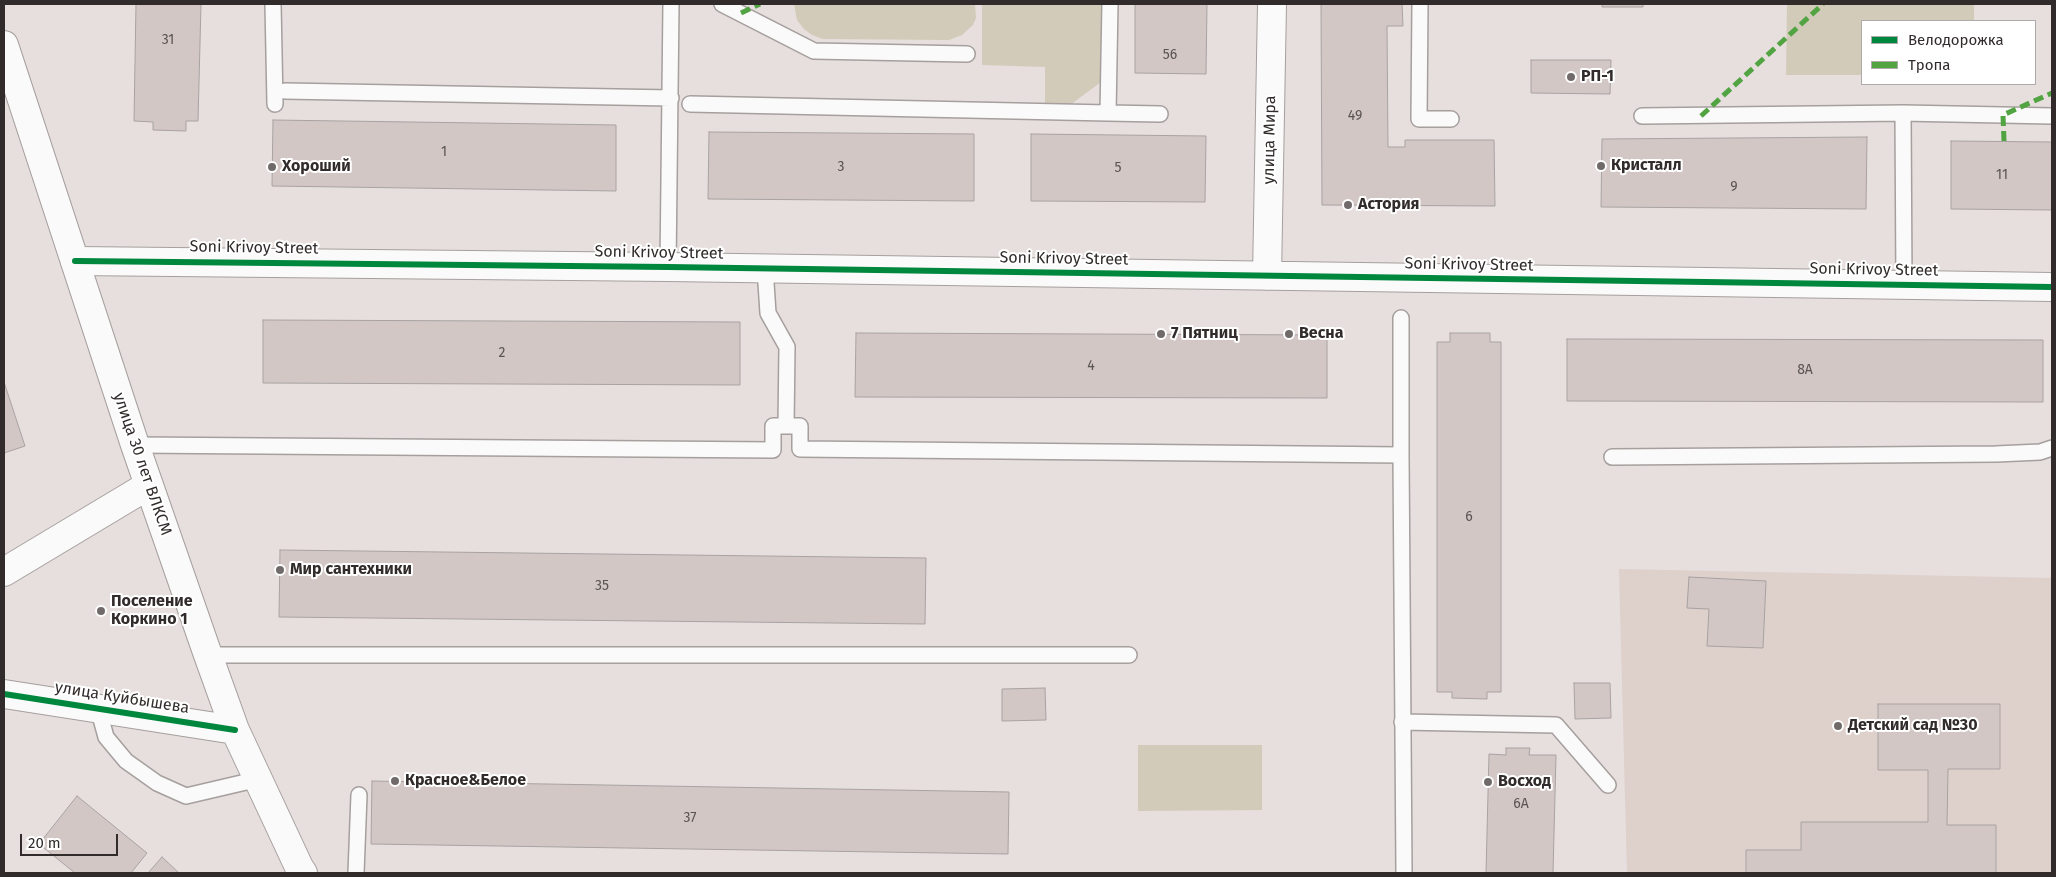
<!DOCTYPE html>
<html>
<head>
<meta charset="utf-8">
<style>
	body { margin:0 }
	#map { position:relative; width:2056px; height:877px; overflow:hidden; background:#e6dfdd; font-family:"Fira Sans",sans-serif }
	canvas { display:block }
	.frame { position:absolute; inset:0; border:5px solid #312c2b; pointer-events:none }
	.legend { position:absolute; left:1861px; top:20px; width:175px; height:65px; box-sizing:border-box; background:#fff; border:1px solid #adabaa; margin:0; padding:6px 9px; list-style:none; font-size:15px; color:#312c2b }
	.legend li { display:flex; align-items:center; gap:10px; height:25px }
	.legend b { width:25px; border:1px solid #adabaa }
	.scale { position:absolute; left:20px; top:834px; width:98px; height:22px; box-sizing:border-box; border:2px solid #312c2b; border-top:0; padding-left:6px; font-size:15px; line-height:18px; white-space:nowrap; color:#312c2b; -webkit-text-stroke:4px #fff; paint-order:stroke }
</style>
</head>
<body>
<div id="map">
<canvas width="2056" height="877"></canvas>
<div class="frame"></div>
<ul class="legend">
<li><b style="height:6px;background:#00873e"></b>Велодорожка</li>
<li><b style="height:6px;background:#52a443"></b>Тропа</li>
</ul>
<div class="scale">20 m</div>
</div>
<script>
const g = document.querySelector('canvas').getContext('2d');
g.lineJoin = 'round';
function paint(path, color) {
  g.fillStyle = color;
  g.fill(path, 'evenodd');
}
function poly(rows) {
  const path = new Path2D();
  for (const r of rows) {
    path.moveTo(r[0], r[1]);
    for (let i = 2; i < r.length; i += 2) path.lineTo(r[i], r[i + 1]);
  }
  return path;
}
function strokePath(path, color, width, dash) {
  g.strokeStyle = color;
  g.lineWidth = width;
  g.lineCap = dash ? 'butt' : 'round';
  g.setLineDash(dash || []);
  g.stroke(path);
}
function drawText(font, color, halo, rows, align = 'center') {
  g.font = font + ' "Fira Sans",sans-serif';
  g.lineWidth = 4;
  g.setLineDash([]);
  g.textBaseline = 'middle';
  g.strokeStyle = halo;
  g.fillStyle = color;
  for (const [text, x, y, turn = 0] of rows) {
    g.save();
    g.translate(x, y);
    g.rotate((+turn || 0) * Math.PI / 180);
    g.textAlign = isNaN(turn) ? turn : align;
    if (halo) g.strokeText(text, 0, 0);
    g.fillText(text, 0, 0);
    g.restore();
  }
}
paint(poly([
	[1619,569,2052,578,2052,873,1627,873]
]), '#ded0cb');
paint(poly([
	[794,4,975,4,976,18,973,25,962,35,949,40,823,39,812,35,804,29,797,20],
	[982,4,1102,4,1101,82,1070,105,1045,105,1045,67,982,65],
	[1787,4,1974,4,1974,21,1862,21,1862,75,1786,75],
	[1138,745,1262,745,1262,810,1138,811]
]), '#d2cbb9');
const building = poly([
	[136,4,201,4,198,121,186,121,186,131,153,130,153,122,134,121,136,4],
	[1135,4,1207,4,1206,74,1135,73,1135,4],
	[1321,4,1402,4,1403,26,1387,26,1388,147,1405,147,1405,140,1494,140,1495,206,1322,205,1321,4],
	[1602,4,1643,4,1643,7,1602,7,1602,4],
	[1531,60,1611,60,1610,94,1531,93,1531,60],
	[273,120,616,125,616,191,272,186,273,120],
	[709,132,974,134,974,201,708,199,709,132],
	[1031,134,1206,136,1205,202,1031,201,1031,134],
	[1867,137,1866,209,1601,207,1602,139,1867,137],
	[1951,141,2052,142,2052,210,1951,209,1951,141],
	[263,320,740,322,740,385,263,383,263,320],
	[856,333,1327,335,1327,398,855,397,856,333],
	[1450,333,1490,333,1490,342,1501,342,1501,692,1487,692,1487,699,1452,698,1452,692,1437,692,1437,342,1450,342,1450,333],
	[1567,339,2043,340,2043,402,1567,401,1567,339],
	[4,382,25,446,4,453,4,382],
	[280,550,926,558,925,624,279,617,280,550],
	[1689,577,1766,581,1763,648,1707,646,1709,609,1687,608,1689,577],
	[1574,683,1610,683,1611,718,1575,719,1574,683],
	[1045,688,1046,720,1002,721,1002,689,1045,688],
	[1878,704,2000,704,2000,769,1948,769,1947,825,1996,825,1996,873,1746,873,1746,850,1801,850,1801,822,1928,822,1928,770,1878,770,1878,704],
	[1506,748,1530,748,1529,755,1556,755,1553,873,1486,873,1489,754,1506,755,1506,748],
	[372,781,1009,792,1008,854,371,844,372,781],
	[77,796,147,853,131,873,75,873,39,844,77,796],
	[162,857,179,873,148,873,162,857]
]);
paint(building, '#d3c7c6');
strokePath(building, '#a8a2a2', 1);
const lane = poly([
	[273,4,275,104],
	[722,4,814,51,967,54],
	[1420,4,1419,119,1451,119],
	[285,91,671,98],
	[690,104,1108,113,1110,4],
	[1108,113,1160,114],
	[1903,113,2052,116],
	[1642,116,1903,113,1904,285],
	[668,267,671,4],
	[765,268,768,313,787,347,786,426],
	[135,445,773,450,773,426,800,426,800,449,1401,455,1401,318],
	[1401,455,1404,873],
	[1612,457,1996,454,2040,452,2052,448],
	[208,655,1129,655],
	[98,708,106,737,126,761,157,783,186,796,246,782,257,777],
	[1402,722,1556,725,1608,785],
	[356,873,359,795]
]);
const street = poly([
	[75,261,668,267,2052,287],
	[1267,276,1272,4]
]);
const secondary = poly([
	[4,45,135,445,208,655,235,730,299,867,303,873],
	[4,572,149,485],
	[4,694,235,730]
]);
strokePath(lane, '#a59f9e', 18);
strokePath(street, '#a59f9e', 30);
strokePath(secondary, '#a59f9e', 30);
strokePath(lane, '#fbfafa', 15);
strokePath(street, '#fbfafa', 28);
strokePath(secondary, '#fbfafa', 28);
strokePath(poly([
	[741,13,760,4],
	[1701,116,1823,4],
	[2004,141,2003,115,2052,93]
]), '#52a443', 5, [10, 5]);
strokePath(poly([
	[75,261,668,267,2052,287],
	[4,694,235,730]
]), '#00873e', 6);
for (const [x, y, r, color] of [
	[1571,77,5,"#706b69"],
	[1601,166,5,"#706b69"],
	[272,167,5,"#706b69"],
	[1348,205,5,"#706b69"],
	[1161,334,5,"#706b69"],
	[1289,334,5,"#706b69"],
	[280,570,5,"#706b69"],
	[101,611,5,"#706b69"],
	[1838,726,5,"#706b69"],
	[395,781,5,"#706b69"],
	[1488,782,5,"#706b69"]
]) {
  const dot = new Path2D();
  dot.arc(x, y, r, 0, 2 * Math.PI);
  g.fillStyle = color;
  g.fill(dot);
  strokePath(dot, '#fff', 2);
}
drawText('14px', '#5a5452', null, [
	["31",168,40],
	["56",1170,55],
	["49",1355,116],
	["1",444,152],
	["3",841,167],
	["5",1118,168],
	["11",2002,175],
	["9",1734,187],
	["2",502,353],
	["4",1091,366],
	["8А",1805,370],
	["6",1469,517],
	["35",602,586],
	["6А",1521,804],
	["37",690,818]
]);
drawText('bold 16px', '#312c2b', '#fff', [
	["РП-1",1581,77],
	["Кристалл",1611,166],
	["Хороший",282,167],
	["Астория",1358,205],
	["7 Пятниц",1171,334],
	["Весна",1299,334],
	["Мир сантехники",290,570],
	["Поселение",111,602],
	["Коркино 1",111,620],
	["Детский сад №30",1848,726],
	["Красное&Белое",405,781],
	["Восход",1498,782]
], 'left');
drawText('16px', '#312c2b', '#fff', [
	["улица Мира",1270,140,-89],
	["Soni Krivoy Street",254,248,1],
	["Soni Krivoy Street",659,253,1],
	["Soni Krivoy Street",1064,259,1],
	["Soni Krivoy Street",1469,265,1],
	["Soni Krivoy Street",1874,270,1],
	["улица 30 лет ВЛКСМ",142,464,71],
	["улица Куйбышева",122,698,9]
]);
</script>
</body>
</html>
